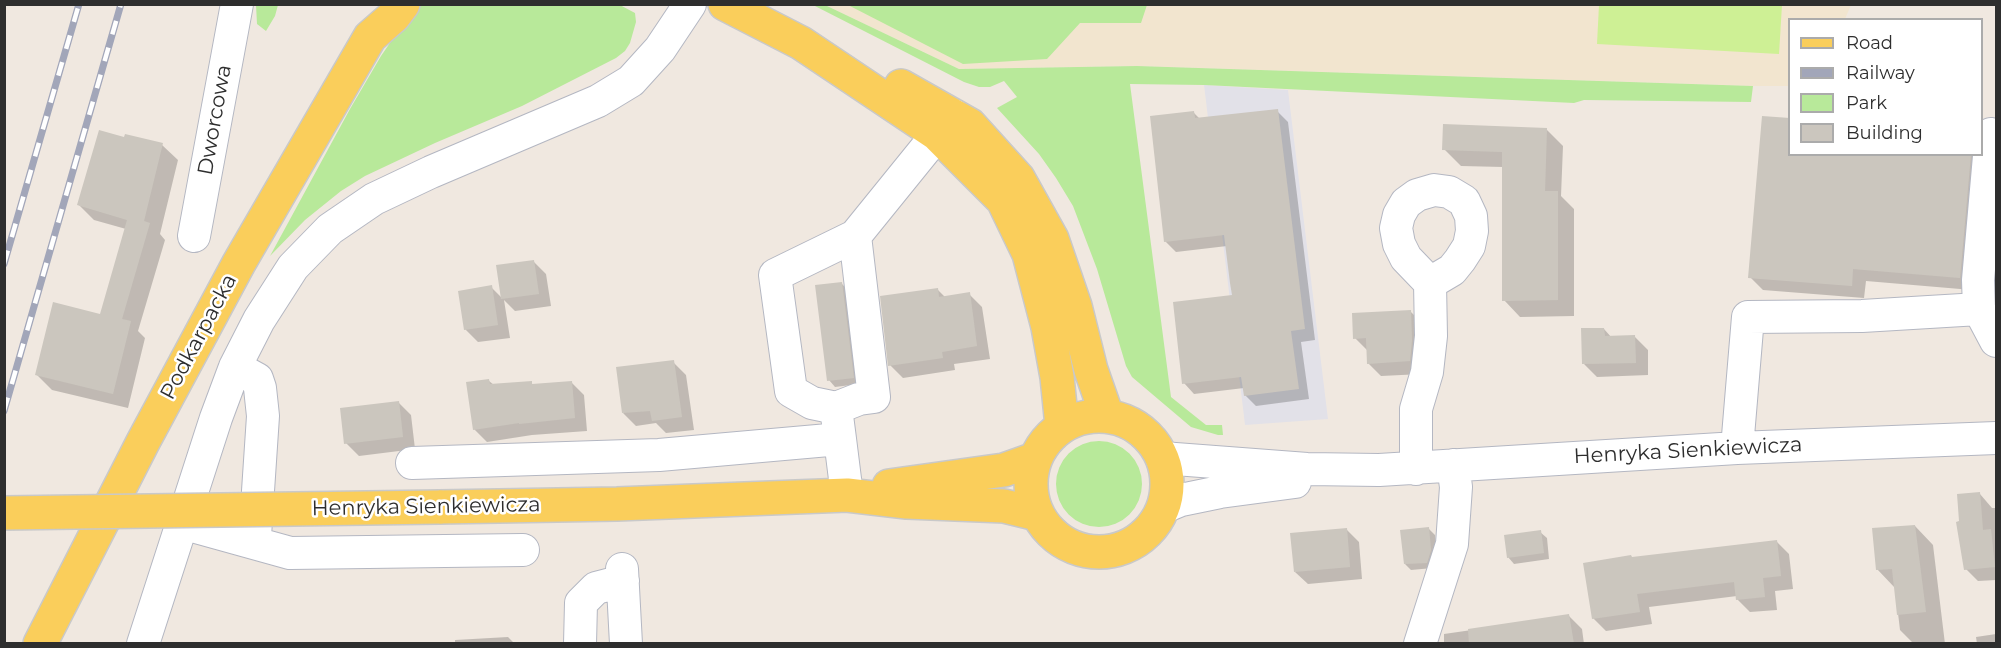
<!DOCTYPE html>
<html>
<head>
<meta charset="utf-8">
<style>
	body { margin:0 }
	#map { position:relative; width:2001px; height:648px; overflow:hidden; background:#f0e8e0; font-family:Montserrat,sans-serif }
	canvas { display:block }
	.frame { position:absolute; inset:0; border:6px solid #2e2e2e; pointer-events:none }
	.legend { position:absolute; left:1788px; top:18px; width:195px; height:138px; box-sizing:border-box; background:#fff; border:2px solid #ababab; margin:0; padding:8px 10px; list-style:none; font-size:18px; color:#2e2e2e }
	.legend li { display:flex; align-items:center; gap:12px; height:30px }
	.legend b { width:30px; border:2px solid #ababab }
</style>
</head>
<body>
<div id="map">
<canvas width="2001" height="648"></canvas>
<div class="frame"></div>
<ul class="legend">
<li><b style="height:8px;background:#face5b"></b>Road</li>
<li><b style="height:8px;background:#a2a6b9"></b>Railway</li>
<li><b style="height:16px;background:#b8e99a"></b>Park</li>
<li><b style="height:16px;background:#cbc6be"></b>Building</li>
</ul>
</div>
<script>
const g = document.querySelector('canvas').getContext('2d');
g.lineJoin = 'round';
function paint(path, color) {
  g.fillStyle = color;
  g.fill(path, 'evenodd');
}
function poly(rows) {
  const path = new Path2D();
  for (const r of rows) {
    if (r.length === 3) {
      path.moveTo(r[0] + r[2], r[1]);
      path.arc(r[0], r[1], r[2], 0, 2 * Math.PI);
      continue;
    }
    path.moveTo(r[0], r[1]);
    for (let i = 2; i < r.length; i += 2) path.lineTo(r[i], r[i + 1]);
  }
  return path;
}
function strokePath(path, color, width, dash) {
  g.strokeStyle = color;
  g.lineWidth = width;
  g.lineCap = dash ? 'butt' : 'round';
  g.setLineDash(dash || []);
  g.stroke(path);
}
function drawText(font, color, halo, rows, align = 'center') {
  g.font = font + ' Montserrat,sans-serif';
  g.lineWidth = 5;
  g.setLineDash([]);
  g.textBaseline = 'middle';
  g.strokeStyle = halo;
  g.fillStyle = color;
  for (const [text, x, y, turn = 0] of rows) {
    g.save();
    g.translate(x, y);
    g.rotate((+turn || 0) * Math.PI / 180);
    g.textAlign = isNaN(turn) ? turn : align;
    if (halo) g.strokeText(text, 0, 0);
    g.fillText(text, 0, 0);
    g.restore();
  }
}
paint(poly([
	[1204,85,1288,90,1328,419,1245,425]
]), '#e2e1e8');
paint(poly([
	[825,5,1851,5,1845,19,1790,20,1789,86,1753,86,1137,66,959,69]
]), '#f2e5cf');
paint(poly([
	[618,4,635,13,636,22,630,43,625,51,616,58,522,106,435,143,365,176,341,191,305,220,270,256,350,109,381,56,416,5],
	[256,5,278,5,275,16,266,31,257,24],
	[813,5,825,5,959,69,1137,66,1753,86,1751,102,1584,100,1574,103,1204,85,1130,84,1171,397,1206,425,1222,425,1223,435,1218,435,1191,427,1132,377,1126,366,1097,269,1073,206,1056,178,1039,154,997,108,1017,97,1004,81,990,87,979,87,964,82],
	[848,5,1147,5,1141,23,1080,23,1047,59,963,64],
	[1099,484,43]
]), '#b8e99a');
paint(poly([
	[1599,5,1782,5,1779,54,1597,44]
]), '#cef095');
paint(poly([
	[1277,111,1288,122,1315,340,1301,342,1309,399,1256,406,1245,395,1244,388,1194,394,1184,383,1233,296,1227,246,1176,252,1165,241,1194,113,1200,119],
	[1546,129,1563,146,1561,196,1574,209,1574,316,1520,317,1504,300,1503,167,1461,166,1444,149],
	[126,139,162,145,178,160,160,234,165,240,138,331,145,338,128,408,52,390,36,374,101,316,126,229,94,220,79,205],
	[1790,154,1982,154,1972,290,1866,281,1864,298,1763,290,1750,277],
	[533,261,546,274,551,306,515,311,504,300,510,338,478,342,465,329,491,287,502,298],
	[842,284,848,290,859,384,835,387,829,380],
	[938,290,945,297,969,294,982,307,990,359,954,364,955,370,903,378,890,365],
	[1410,311,1423,324,1422,374,1381,376,1368,363,1368,351,1355,338],
	[1604,329,1612,338,1635,337,1648,350,1648,375,1597,377,1584,364],
	[673,362,686,375,694,430,666,433,656,423,636,426,623,413],
	[489,381,494,385,531,383,534,385,571,382,584,395,587,431,532,435,487,442,474,429],
	[398,402,411,415,415,449,359,456,346,443],
	[1980,494,1992,508,1996,508,1996,580,1978,581,1966,569],
	[1915,526,1933,545,1945,644,1914,644,1900,630,1895,588,1877,569],
	[1429,529,1435,535,1437,557,1433,568,1411,570,1405,564],
	[1347,530,1359,542,1362,579,1308,584,1295,572],
	[1540,532,1547,538,1549,559,1514,564,1508,557],
	[1777,542,1789,554,1793,589,1775,591,1777,610,1750,612,1737,599,1737,596,1649,607,1652,624,1606,631,1593,618,1633,559],
	[1569,616,1582,629,1584,644,1444,644,1444,634],
	[1996,634,1996,644,1977,644,1976,637],
	[508,637,515,644,455,644,455,640]
]), '#0003');
paint(poly([
	[1278,109,1305,329,1291,331,1299,389,1244,396,1241,377,1182,384,1173,302,1232,295,1230,283,1224,235,1164,242,1150,116,1194,111,1195,118],
	[1762,116,1790,118,1790,154,1971,154,1960,278,1853,269,1852,286,1748,278],
	[1443,124,1547,128,1545,191,1558,191,1558,300,1502,301,1502,152,1442,150],
	[99,130,124,137,125,134,163,143,144,221,150,223,122,319,131,321,113,394,35,375,53,302,100,314,127,220,77,205],
	[534,260,539,294,501,299,496,265],
	[842,282,854,378,827,381,815,285],
	[492,285,498,325,464,330,458,291],
	[938,288,939,297,970,292,977,346,942,352,943,358,888,366,880,296],
	[1411,310,1412,340,1410,361,1367,364,1366,338,1353,339,1352,313],
	[1581,328,1604,328,1605,336,1635,335,1636,363,1582,364],
	[674,360,682,417,652,421,650,411,622,413,616,367],
	[489,379,490,384,532,381,532,384,572,381,575,418,519,424,519,423,473,430,466,382],
	[399,401,403,437,344,444,340,408],
	[1980,492,1983,530,1991,529,1995,567,1964,570,1956,522,1959,521,1957,494],
	[1915,525,1926,612,1897,615,1892,569,1876,570,1872,528],
	[1429,527,1431,550,1427,563,1404,564,1400,530],
	[1347,528,1350,567,1294,572,1290,533],
	[1541,530,1544,553,1507,558,1504,535],
	[1777,540,1781,576,1763,578,1765,597,1736,600,1734,582,1637,594,1640,612,1592,619,1583,563,1631,555,1632,557],
	[1569,614,1574,644,1469,644,1468,629]
]), '#cbc6be');
const minor = poly([
	[1991,134,1978,280,1979,309,1996,341],
	[194,236,237,4],
	[235,367,257,379,260,388,263,416,255,536],
	[836,408,812,403,791,391,775,275,855,236],
	[840,439,836,408,859,399,874,397,855,236,953,115],
	[1737,448,1748,317,1862,316,1979,309],
	[1162,458,1307,469,1379,470,1737,448,1996,438],
	[412,463,659,455,840,439,847,495],
	[1416,469,1416,409,1427,372,1431,336,1430,283,1406,258,1399,244,1396,228,1399,215,1406,203,1417,195,1434,190,1449,192,1464,201,1471,216,1472,231,1469,246,1460,260,1452,270,1430,283],
	[1164,507,1181,500,1220,492,1295,482],
	[182,523,290,553,523,550],
	[622,569,626,644],
	[143,644,216,418,235,367,259,320,293,267,330,229,374,199,431,172,598,101,631,81,660,49,690,4],
	[580,644,581,603,596,588,623,581],
	[1420,644,1452,544,1456,487,1453,465]
]);
const major = poly([
	[725,4,801,43,937,134,1003,200,1029,254,1048,327,1057,377,1062,426],
	[901,86,970,125,1018,178,1052,239,1075,306,1091,370,1107,416],
	[1099,484,68],
	[889,486,1004,470,1035,459],
	[439,507,617,504,847,495,907,502,1004,506,1037,514],
	[40,644,143,442,239,263,370,37,394,16,403,4]
]);
strokePath(minor, '#b4b7c2', 34);
strokePath(major, '#c9c9c9', 36);
strokePath(minor, '#fff', 32);
strokePath(major, '#face5b', 33);
const rail = poly([
	[4,264,79,4],
	[4,411,121,4]
]);
strokePath(rail, '#a2a6b9', 7);
strokePath(rail, '#fff', 4.5, [14]);
const majorBridge = poly([
	[4,513,439,507]
]);
strokePath(majorBridge, '#c9c9c9', 36, []);
strokePath(majorBridge, '#face5b', 33);
drawText('21px', '#2e2e2e', '#fff', [
	["Dworcowa",215,120,-80],
	["Podkarpacka",199,337,-62],
	["Henryka Sienkiewicza",1688,451,-3],
	["Henryka Sienkiewicza",426,507,-1]
]);
</script>
</body>
</html>
